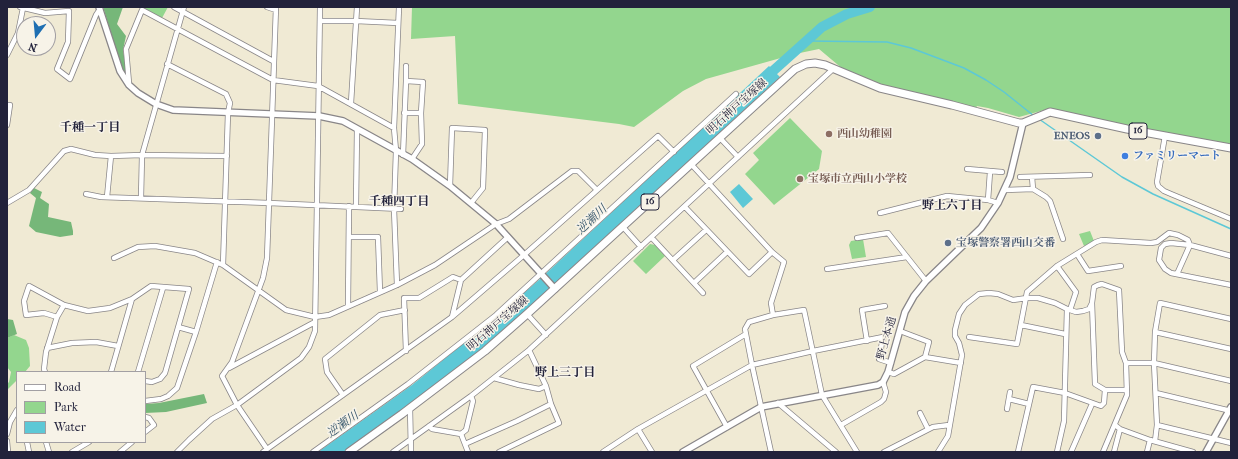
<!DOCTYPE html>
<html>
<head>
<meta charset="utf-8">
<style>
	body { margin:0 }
	#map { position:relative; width:1238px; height:459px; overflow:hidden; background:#f0ead4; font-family:"IM FELL French Canon",serif }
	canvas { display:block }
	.frame { position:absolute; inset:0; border:8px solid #22223b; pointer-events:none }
	.legend { position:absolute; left:16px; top:371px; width:130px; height:72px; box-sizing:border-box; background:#f7f3e8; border:1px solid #a29fa3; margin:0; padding:5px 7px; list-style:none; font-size:12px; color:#22223b }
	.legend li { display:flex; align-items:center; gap:8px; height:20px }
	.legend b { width:20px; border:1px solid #a29fa3 }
	.north { position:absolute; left:16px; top:16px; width:40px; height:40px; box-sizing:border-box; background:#f7f3e8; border:1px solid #a29fa3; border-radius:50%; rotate:196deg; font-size:11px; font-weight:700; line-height:16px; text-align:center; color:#22223b }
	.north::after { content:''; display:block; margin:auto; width:14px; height:18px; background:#1f6fb2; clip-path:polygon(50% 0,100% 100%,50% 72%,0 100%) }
</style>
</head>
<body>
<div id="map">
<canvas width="1238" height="459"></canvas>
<div class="frame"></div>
<ul class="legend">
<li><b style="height:5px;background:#fff"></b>Road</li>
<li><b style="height:11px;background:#93d68e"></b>Park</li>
<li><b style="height:11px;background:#5dc8d6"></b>Water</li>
</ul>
<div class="north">N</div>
</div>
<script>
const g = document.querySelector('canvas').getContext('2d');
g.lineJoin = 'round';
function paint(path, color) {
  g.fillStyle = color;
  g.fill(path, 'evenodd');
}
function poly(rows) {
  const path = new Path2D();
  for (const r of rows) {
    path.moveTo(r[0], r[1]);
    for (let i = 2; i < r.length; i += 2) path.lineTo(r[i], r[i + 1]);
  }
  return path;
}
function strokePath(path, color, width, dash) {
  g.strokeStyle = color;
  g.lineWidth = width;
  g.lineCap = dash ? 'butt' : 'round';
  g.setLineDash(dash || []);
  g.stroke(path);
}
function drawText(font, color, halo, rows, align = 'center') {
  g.font = font + ' "IM FELL French Canon","Noto Serif JP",serif';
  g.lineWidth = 3;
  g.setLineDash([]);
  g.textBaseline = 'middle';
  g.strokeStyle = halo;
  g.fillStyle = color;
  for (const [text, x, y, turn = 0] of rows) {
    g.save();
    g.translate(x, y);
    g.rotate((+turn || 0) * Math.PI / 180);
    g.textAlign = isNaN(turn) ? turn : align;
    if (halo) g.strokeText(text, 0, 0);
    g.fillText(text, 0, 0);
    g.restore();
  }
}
paint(poly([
	[142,7,168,7,162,18],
	[412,7,1231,7,1231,144,1118,125,1048,109,1019,117,988,108,977,106,976,108,892,89,844,70,819,49,795,54,706,79,683,91,634,127,619,124,458,104,455,36,411,39],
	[790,118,822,151,819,169,774,205,745,174,759,160,753,153],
	[1090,231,1094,241,1084,246,1079,234],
	[863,239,866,257,852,259,849,245,851,241],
	[650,244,655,245,665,256,646,274,633,261],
	[14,335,26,340,29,348,30,366,25,372,17,372,17,380,7,390,7,384,9,382,11,372,7,367,7,338]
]), '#93d68e');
paint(poly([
	[103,7,123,7,117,24,126,36,123,50,127,74,126,75,122,69],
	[34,188,42,192,40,198,49,204,48,217,71,222,73,231,73,235,60,237,36,232,29,226,36,198,30,193],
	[7,319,13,320,17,334,7,338],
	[204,394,207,403,166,412,145,413,145,404,159,403]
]), '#76b779');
paint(poly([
	[769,66,780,77,550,290,466,362,344,452,318,452,412,385,495,318,540,279],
	[739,184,753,199,743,208,730,192]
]), '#5dc8d6');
strokePath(poly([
	[808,41,887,42,911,48,964,68,986,80,1004,92,1034,116],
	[1039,119,1122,177,1153,194,1231,229]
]), '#5dc8d6', 1.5);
strokePath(poly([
	[764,79,822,27,847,14,870,7]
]), '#5dc8d6', 10);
const minor = poly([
	[20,7,45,13,69,11,68,42,57,69,70,79,96,15,100,9],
	[174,7,273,61],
	[267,7,276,10],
	[320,21,356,21,398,23],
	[7,55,18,33,23,8],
	[167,64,226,94,230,103,228,113,223,265],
	[406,81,406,66],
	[129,83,126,49,142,10,273,80,318,86,394,128],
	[351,103,357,7],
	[7,105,10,105,7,125],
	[404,113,421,113,422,144,412,159],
	[1165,136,1157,182,1158,186,1164,191,1171,194,1231,219],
	[720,138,738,157],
	[403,155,406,81,423,82,421,113],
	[691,164,772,252,784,262,771,303,773,315,749,322,745,329,752,365,771,452],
	[967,169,1002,172],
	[1020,177,1090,175],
	[1032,177,1033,189],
	[450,186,452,128,485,130,483,188,471,203],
	[1005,190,1033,189,1046,197,1050,201,1063,239],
	[86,194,101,197,269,203,401,209],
	[107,197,111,156],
	[141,198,142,155,184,7],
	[988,200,990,172],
	[7,203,29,190,64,151,71,149,95,155,111,156,142,155,227,156],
	[356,206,357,129],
	[685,207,749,274,772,252],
	[880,213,947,196,988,200,998,203],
	[623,227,641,247],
	[349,237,378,237,380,292],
	[652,238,703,293],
	[857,238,888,233,926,281],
	[1077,254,1088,271,1121,266],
	[1231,256,1190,245,1171,243,1165,244,1161,248,1159,260,1165,269,1171,273,1231,285],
	[114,258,138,247,155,246,195,253,223,265,286,310,315,317,329,315,397,285,435,265,496,224,509,219,572,171,578,171,597,190],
	[673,260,706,230],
	[1057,266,1076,292,1070,310],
	[827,269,907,257],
	[694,283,727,252],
	[397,285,394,209,396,151,394,128,399,7],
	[1092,303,1095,384,1105,390,1127,390],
	[348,306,349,206],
	[527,314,546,335],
	[773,315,804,310,822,395,857,452],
	[57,317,44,313,26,315,24,301,29,286,64,305,88,311,110,308,132,299,151,286,189,289,165,373,160,379,152,382,145,381],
	[452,317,461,280],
	[1021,325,1065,334],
	[178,327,196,332],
	[900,331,929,342,925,357],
	[1155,332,1231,349],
	[969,337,1017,344,1027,292,1057,266,1096,242,1102,240,1151,243,1157,242,1169,233,1178,235,1188,240,1190,245,1177,274],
	[867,341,862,310,885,306],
	[47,348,72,343,96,342,118,346],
	[406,351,404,298,419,298,453,277,461,280,508,237],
	[1126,363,1154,363,1231,381],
	[229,368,315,322],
	[45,372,44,369,46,352,57,317,64,305],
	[111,372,132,299],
	[138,372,163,288],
	[888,372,894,374,925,357,961,363],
	[494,378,519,385,539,389,546,386],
	[1156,393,1231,411],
	[343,395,327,372,325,359,380,315,405,310],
	[1009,399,1029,404],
	[145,401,161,399,168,396,177,388,196,332,217,262],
	[778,403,836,452],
	[410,408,411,452],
	[1007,409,1010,392],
	[920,413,928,429],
	[145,417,149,418,154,425,145,432],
	[841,425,881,402,884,399,886,392,883,382],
	[1115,425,1120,429,1150,440,1193,452],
	[1157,425,1231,443],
	[429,426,432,429,461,434,466,430,473,401,471,396],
	[727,427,693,366,746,334],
	[638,429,652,452],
	[7,434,10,422,17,410],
	[461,434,468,452],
	[7,441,8,452],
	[1155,441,1157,425,1154,363,1155,332,1160,303,1231,319],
	[27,442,29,452],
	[46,442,49,452],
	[465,444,517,421,551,404],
	[267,449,237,405,222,376,232,362,263,278,267,258,276,7],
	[72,452,89,442],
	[120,452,132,442],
	[177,452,189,440,212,419,237,405,301,358,309,347,315,331,320,7],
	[263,452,452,317,524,255,658,136,674,152],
	[313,452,408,384,496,315,736,94],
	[393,452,471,396,529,350,833,69],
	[499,452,559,423,551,404,546,386,529,350],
	[603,452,638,429,752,365,813,351,883,337,879,359,891,363],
	[884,452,933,427,949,425],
	[938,452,948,436,962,355,959,343,955,336,955,330,959,314,965,305,979,294,989,293,998,294,1013,300,1027,298,1038,298,1055,303,1067,309,1076,312,1083,311,1089,309,1092,303,1094,287,1098,285,1102,284,1119,290,1122,352,1126,363,1127,395,1103,452],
	[1018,452,1033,387,1065,393,1101,406,1104,403,1105,390],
	[1057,452,1064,421,1067,309],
	[1071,452,1092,404],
	[1114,452,1120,429],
	[1147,452,1150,440]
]);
const tertiary = poly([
	[99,7,120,71,129,85,138,93,156,104,173,110,319,116,343,121,412,159,450,186,496,224,555,289],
	[683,452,761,407,878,385,883,382,888,372,905,312,914,296,926,281,981,228,998,203,1010,177,1023,123],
	[1206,452,1231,407]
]);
const primary = poly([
	[349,452,402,414,485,351,527,314,795,69,806,64,815,63,825,65,880,88,952,105,1019,123,1023,123,1050,112,1127,129,1231,148]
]);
strokePath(minor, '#898688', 6);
strokePath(tertiary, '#898688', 8);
strokePath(primary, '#898688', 9);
strokePath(minor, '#fff', 4.5);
strokePath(tertiary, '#fff', 5.5);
strokePath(primary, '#fff', 7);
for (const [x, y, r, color] of [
	[829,134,4,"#8d6e63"],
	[1098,136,4,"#5c6f8a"],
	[1125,156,4,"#3f7fe0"],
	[800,179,4,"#8d6e63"],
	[948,243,4,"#5c6f8a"]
]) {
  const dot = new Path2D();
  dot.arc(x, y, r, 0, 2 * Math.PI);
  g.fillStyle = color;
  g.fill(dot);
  strokePath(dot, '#f7f3e8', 1.5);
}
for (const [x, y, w] of [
	[1138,131,18],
	[650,202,18]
]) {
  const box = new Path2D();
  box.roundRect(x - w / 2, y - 8, w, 16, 3);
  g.fillStyle = '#f7f3e8';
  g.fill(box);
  strokePath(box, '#22223b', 1);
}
drawText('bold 10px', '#22223b', null, [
	["16",1138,131],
	["16",650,202]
]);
drawText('11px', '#22223b', '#f7f3e8', [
	["明石神戸宝塚線",737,107,-42],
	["明石神戸宝塚線",498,324,-41],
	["野上本通",887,338,-74]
]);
drawText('bold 11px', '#785e54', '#f7f3e8', [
	["西山幼稚園",837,134],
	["宝塚市立西山小学校",808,179]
], 'left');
drawText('bold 11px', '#4e5e75', '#f7f3e8', [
	["ENEOS",1090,136],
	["宝塚警察署西山交番",956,243,"left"]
], 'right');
drawText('bold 11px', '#366cbe', '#f7f3e8', [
	["ファミリーマート",1133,156]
], 'left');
drawText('bold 12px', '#22223b', '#f7f3e8', [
	["千種一丁目",90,128],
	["千種四丁目",399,202],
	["野上六丁目",952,206],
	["野上三丁目",565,373]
]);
drawText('italic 12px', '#34546a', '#f7f3e8', [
	["逆瀬川",592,220,-43],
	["逆瀬川",343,425,-35]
]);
</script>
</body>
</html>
